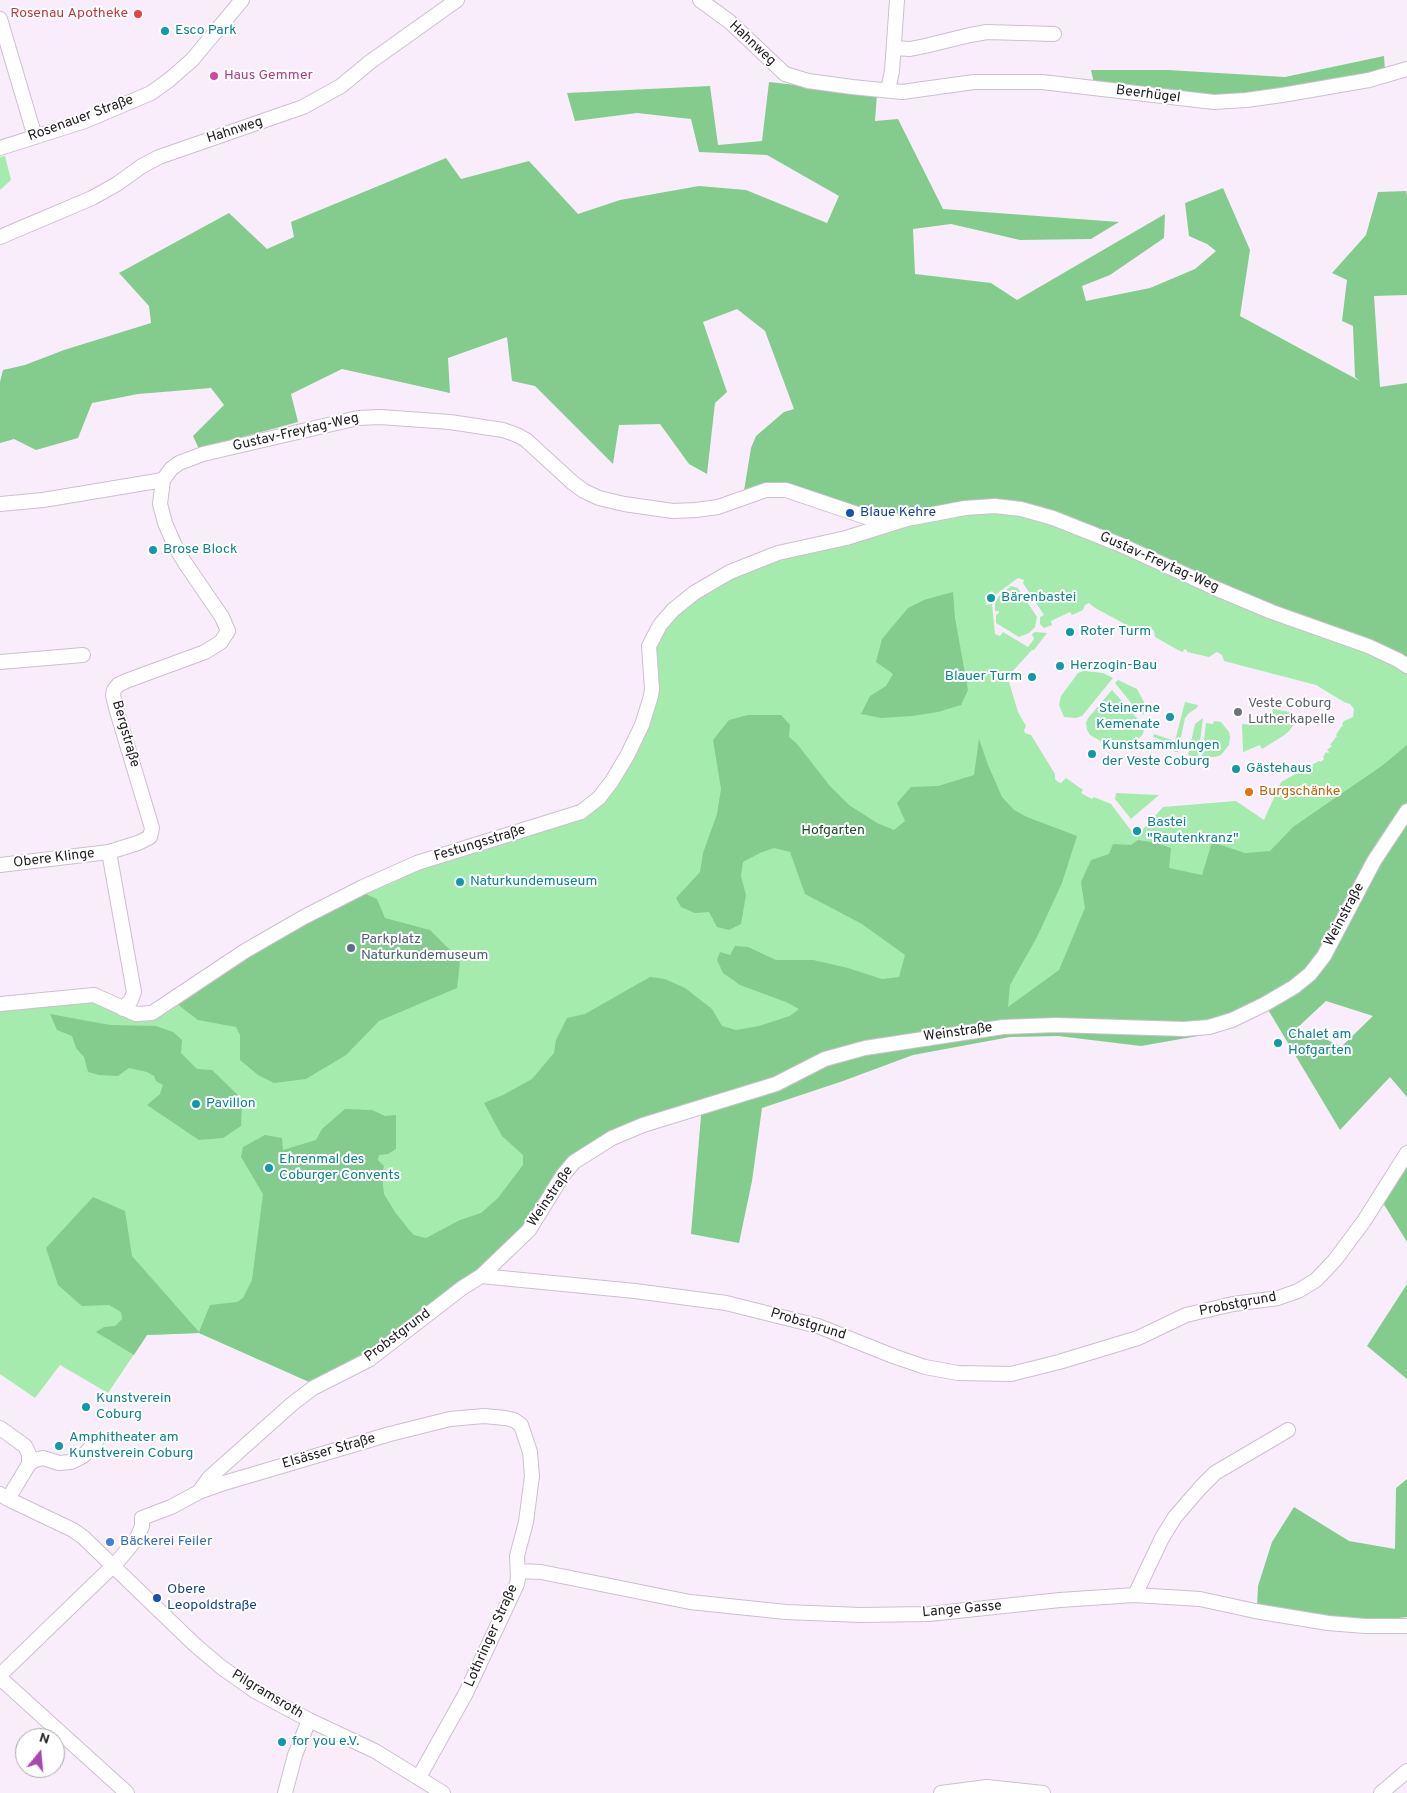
<!DOCTYPE html>
<html>
<head>
<meta charset="utf-8">
<style>
	body { margin:0 }
	#map { position:relative; width:1407px; height:1793px; overflow:hidden; background:#f9edfb; font-family:Overpass,sans-serif }
	canvas { display:block }
	.north { position:absolute; left:15px; top:1728px; width:50px; height:50px; box-sizing:border-box; background:#fff; border:1px solid #a7a6a8; border-radius:50%; rotate:17deg; font-size:14px; font-weight:700; line-height:20px; text-align:center; color:#242025 }
	.north::after { content:''; display:block; margin:auto; width:18px; height:22px; background:#aa47ad; clip-path:polygon(50% 0,100% 100%,50% 72%,0 100%) }
</style>
</head>
<body>
<div id="map">
<canvas width="1407" height="1793"></canvas>
<div class="north">N</div>
</div>
<script>
const g = document.querySelector('canvas').getContext('2d');
g.lineJoin = 'round';
function paint(path, color) {
  g.fillStyle = color;
  g.fill(path, 'evenodd');
}
function poly(rows) {
  const path = new Path2D();
  for (const r of rows) {
    path.moveTo(r[0], r[1]);
    for (let i = 2; i < r.length; i += 2) path.lineTo(r[i], r[i + 1]);
  }
  return path;
}
function strokePath(path, color, width, dash) {
  g.strokeStyle = color;
  g.lineWidth = width;
  g.lineCap = dash ? 'butt' : 'round';
  g.setLineDash(dash || []);
  g.stroke(path);
}
function drawText(font, color, halo, rows, align = 'center') {
  g.font = font + ' Overpass,sans-serif';
  g.lineWidth = 4;
  g.setLineDash([]);
  g.textBaseline = 'middle';
  g.strokeStyle = halo;
  g.fillStyle = color;
  for (const [text, x, y, turn = 0] of rows) {
    g.save();
    g.translate(x, y);
    g.rotate((+turn || 0) * Math.PI / 180);
    g.textAlign = isNaN(turn) ? turn : align;
    if (halo) g.strokeText(text, 0, 0);
    g.fillText(text, 0, 0);
    g.restore();
  }
}
paint(poly([
	[5,156,11,180,0,190,0,157],
	[995,511,1035,517,1364,649,1407,672,1407,808,1003,1024,613,1135,316,1385,199,1333,147,1335,108,1393,60,1365,35,1398,0,1374,0,1009,89,999,143,1018,161,1016,247,955,398,875,593,811,654,708,655,638,692,597,775,558,933,518],
	[1018,578,1024,580,1023,583,1044,615,1040,617,1040,624,1044,628,1052,625,1051,621,1070,612,1072,615,1083,610,1085,605,1089,603,1095,608,1136,630,1140,628,1152,629,1154,631,1155,637,1178,650,1183,652,1184,649,1187,650,1187,652,1209,657,1217,652,1222,655,1224,661,1316,685,1344,702,1350,704,1354,709,1353,717,1344,721,1342,724,1343,726,1341,727,1336,735,1337,736,1330,745,1332,746,1327,750,1329,752,1328,753,1326,752,1323,757,1324,759,1321,762,1319,761,1281,782,1264,820,1236,801,1163,807,1136,837,1111,804,1094,797,1092,799,1081,793,1083,790,1066,778,1061,783,1058,782,1055,779,1055,774,1031,735,1025,733,1024,730,1026,726,1018,712,1009,682,1006,682,1006,672,1012,672,1032,650,1034,650,1047,633,1035,632,1032,634,1034,639,1028,647,1003,632,1000,636,995,634,992,604,986,605,985,596,992,591,995,595],
	[1011,586,1018,588,1037,617,1035,627,1029,633,1019,637,996,623,996,615,999,613,999,611,995,611,995,604,998,597],
	[1084,671,1103,673,1113,678,1082,716,1076,718,1064,717,1059,705,1061,696,1078,673],
	[1118,680,1137,689,1144,702,1144,715,1136,709,1115,683],
	[1112,690,1142,724,1144,729,1143,734,1138,739,1124,744,1113,745,1104,743,1090,735,1087,730,1086,723,1088,718],
	[1185,702,1198,705,1197,708,1189,713,1185,718,1178,752,1175,752,1164,741,1153,737,1154,734,1175,741],
	[1273,709,1290,712,1295,715,1296,719,1295,723,1289,731,1283,736,1262,749,1260,745,1243,752,1242,724,1257,725,1264,719,1269,721],
	[1203,718,1198,757,1188,755,1195,724],
	[1214,721,1221,722,1229,732,1230,737,1229,745,1221,755,1215,757,1202,757,1206,723,1213,724],
	[1116,793,1159,795,1131,819,1115,799]
]), '#a5ebad');
paint(poly([
	[1384,56,1385,71,1224,98,1094,83,1091,70,1168,70,1285,77],
	[769,82,877,94,875,121,898,119,943,209,1119,222,1091,239,1020,240,951,224,913,229,915,274,991,283,1017,300,1165,214,1164,238,1110,275,1082,286,1086,301,1150,288,1195,269,1216,251,1207,244,1189,236,1185,203,1223,188,1250,250,1240,316,1360,381,1355,377,1353,326,1342,321,1347,280,1332,273,1366,235,1378,192,1406,191,1407,196,1407,295,1374,296,1380,387,1407,383,1407,662,1021,505,891,519,790,487,744,491,751,448,756,436,784,412,794,409,765,331,737,309,703,322,727,392,715,403,707,474,689,464,660,424,619,425,613,464,535,386,512,381,507,337,448,358,450,393,342,369,291,394,298,422,199,449,193,436,224,405,211,388,138,394,92,403,78,438,36,450,14,439,0,443,0,382,3,370,25,365,64,350,151,323,149,306,119,273,229,213,267,249,294,237,291,222,446,158,461,179,529,161,578,214,620,200,699,186,746,190,827,223,839,196,767,155,699,152,691,119,637,113,575,121,567,93,710,86,718,145,762,141],
	[953,592,955,618,968,690,961,705,938,712,912,716,881,718,861,714,870,696,886,686,893,674,876,662,882,639,908,608,924,600],
	[748,715,781,715,790,725,789,737,797,744,830,786,849,805,877,823,894,830,905,821,897,803,911,787,938,786,974,775,979,739,988,765,1002,797,1014,810,1027,817,1077,836,1062,883,1037,937,1010,985,1008,1007,1059,970,1085,908,1081,882,1091,860,1109,854,1113,844,1131,845,1138,840,1157,843,1171,848,1169,868,1202,875,1212,842,1245,853,1270,851,1293,827,1383,765,1407,745,1407,1097,1390,1077,1340,1130,1267,1008,1215,1033,1141,1046,1058,1036,1010,1037,913,1055,843,1081,762,1108,752,1181,739,1243,691,1234,702,1104,588,1148,536,1215,494,1258,359,1358,316,1385,199,1333,147,1335,134,1355,96,1332,104,1327,115,1326,122,1319,121,1312,109,1305,82,1306,58,1285,46,1248,93,1197,125,1211,132,1256,199,1332,210,1305,237,1302,243,1298,252,1280,263,1194,241,1157,243,1147,265,1135,282,1138,283,1150,316,1140,322,1129,345,1109,372,1110,385,1116,396,1115,396,1149,388,1154,379,1155,378,1160,384,1166,382,1175,384,1194,395,1212,410,1231,414,1235,426,1238,460,1220,481,1213,498,1198,523,1165,523,1155,502,1136,484,1103,503,1095,532,1079,554,1053,556,1040,567,1018,585,1014,650,977,665,979,685,988,712,1009,722,1026,736,1030,759,1026,790,1016,799,1009,786,1002,740,985,723,973,717,960,720,952,730,955,735,946,748,947,776,960,813,960,848,968,882,979,899,977,905,955,862,924,805,894,790,852,774,848,760,853,743,862,741,876,746,895,741,924,729,930,717,927,709,912,695,913,681,907,676,898,700,872,703,853,717,814,721,789,713,740,729,720],
	[1326,1001,1373,1016,1341,1047,1324,1038,1305,1038,1297,1028],
	[361,892,377,899,385,918,430,930,453,953,460,962,457,988,379,1021,346,1055,306,1079,274,1083,258,1075,240,1060,240,1035,236,1027,198,1020,177,1004,247,955],
	[50,1014,110,1025,156,1026,173,1032,182,1040,181,1053,197,1069,212,1070,242,1099,241,1126,223,1138,199,1140,147,1105,160,1094,163,1085,156,1081,154,1076,147,1072,129,1068,118,1076,99,1075,88,1072,84,1057,76,1048,72,1036,57,1030],
	[1407,1155,1407,1242,1380,1198],
	[1407,1284,1407,1379,1367,1346],
	[1407,1479,1407,1617,1362,1622,1257,1607,1258,1586,1272,1542,1294,1507,1349,1541,1395,1549,1396,1488]
]), '#83cc8d');
const minor = poly([
	[700,0,730,22,785,74,808,81,852,87,902,92,974,82,1042,82,1214,102,1246,100,1282,95,1369,80,1407,69],
	[0,19,35,137],
	[894,48,910,49,925,46,970,35,987,32,1054,34],
	[888,90,892,71,897,0],
	[0,148,85,121,151,93,169,80,192,60,242,0],
	[0,237,92,198,117,184,142,166,159,157,303,107,341,86,370,62,457,0],
	[0,504,43,500,163,480],
	[0,662,83,655],
	[109,852,134,992,131,1000,123,1009],
	[0,865,109,852,138,843,150,837,152,828,116,708,113,695,114,690,118,685,126,681,205,652,221,642,228,631,222,617,185,563,175,546,165,523,160,504,163,480,171,469,179,463,203,454,358,418,380,417,450,422,503,430,517,435,526,440,573,483,584,491,599,498,624,504,673,511,696,510,718,507,766,490,786,490,869,518,896,521],
	[0,1004,94,995,136,1014,152,1013,245,951,304,917,363,887,417,863,581,812,599,798,612,781,627,756,642,725,651,696,652,689,649,646,660,625,673,610,694,593,730,572,778,553,846,538,907,519,965,508,995,506,1021,509,1053,518,1121,545,1217,589,1272,612,1368,646,1398,660,1407,666],
	[481,1276,635,1291,726,1303,818,1326,893,1356,925,1367,958,1373,1011,1374,1059,1362,1138,1338,1186,1315,1233,1304,1278,1298,1298,1291,1316,1280,1335,1260,1364,1221,1407,1153],
	[0,1428,25,1446,29,1454,29,1464],
	[199,1492,209,1478,292,1404,313,1388,370,1359,462,1288,481,1276,529,1230,563,1175,574,1162,612,1138,643,1125,776,1084,825,1059,865,1048,1003,1027,1056,1025,1184,1029,1209,1027,1232,1020,1265,1004,1294,987,1310,974,1324,956,1374,861,1407,811],
	[0,1494,8,1499,73,1530,83,1537,194,1644,221,1667,255,1691,309,1720,375,1751,443,1793],
	[8,1499,29,1464,35,1460,43,1458,59,1463,71,1462,83,1456,96,1442],
	[518,1571,541,1572,690,1602,786,1612,860,1615,929,1614,1060,1600,1135,1595,1200,1599,1255,1611,1328,1623,1365,1626,1407,1626],
	[1135,1595,1162,1538,1175,1517,1201,1487,1215,1473,1288,1430],
	[0,1675,118,1561,137,1538,142,1526,142,1518,171,1507,199,1492,224,1483,390,1434,450,1419,484,1416,505,1418,514,1420,521,1425,530,1452,532,1476,526,1522,517,1556,518,1578,517,1584,466,1693,419,1777],
	[0,1678,127,1793],
	[285,1793,295,1755,309,1720],
	[941,1793,987,1787,1043,1793],
	[1381,1793,1407,1771]
]);
strokePath(minor, '#cbc0ce', 16);
strokePath(minor, '#fff', 14);
for (const [x, y, r, color] of [
	[138,14,5,"#e0444e"],
	[165,31,5,"#0f9aa8"],
	[214,76,5,"#d1479c"],
	[850,513,5,"#1a4fb4"],
	[153,550,5,"#0f9aa8"],
	[991,598,5,"#0f9aa8"],
	[1070,632,5,"#0f9aa8"],
	[1060,666,5,"#0f9aa8"],
	[1032,677,5,"#0f9aa8"],
	[1238,712,5,"#6b7280"],
	[1170,717,5,"#0f9aa8"],
	[1092,754,5,"#0f9aa8"],
	[1236,769,5,"#0f9aa8"],
	[1249,792,5,"#e8710a"],
	[1137,831,5,"#0f9aa8"],
	[460,882,5,"#0f9aa8"],
	[351,948,5,"#5c6f8a"],
	[1278,1043,5,"#0f9aa8"],
	[196,1104,5,"#0f9aa8"],
	[269,1168,5,"#0f9aa8"],
	[86,1407,5,"#0f9aa8"],
	[59,1446,5,"#0f9aa8"],
	[110,1542,5,"#3f7fe0"],
	[157,1598,5,"#1a4fb4"],
	[282,1742,5,"#0f9aa8"]
]) {
  const dot = new Path2D();
  dot.arc(x, y, r, 0, 2 * Math.PI);
  g.fillStyle = color;
  g.fill(dot);
  strokePath(dot, '#fff', 2);
}
drawText('14px', '#be3a42', '#fff', [
	["Rosenau Apotheke",128,14]
], 'right');
drawText('14px', '#0d838f', '#fff', [
	["Esco Park",175,31],
	["Brose Block",163,550],
	["Bärenbastei",1001,598],
	["Roter Turm",1080,632],
	["Herzogin-Bau",1070,666],
	["Blauer Turm",1022,677,"right"],
	["Steinerne",1160,709,"right"],
	["Kemenate",1160,725,"right"],
	["Kunstsammlungen",1102,746],
	["der Veste Coburg",1102,762],
	["Gästehaus",1246,769],
	["Bastei",1147,823],
	["\"Rautenkranz\"",1147,839],
	["Naturkundemuseum",470,882],
	["Chalet am",1288,1035],
	["Hofgarten",1288,1051],
	["Pavillon",206,1104],
	["Ehrenmal des",279,1160],
	["Coburger Convents",279,1176],
	["Kunstverein",96,1399],
	["Coburg",96,1415],
	["Amphitheater am",69,1438],
	["Kunstverein Coburg",69,1454],
	["for you e.V.",292,1742]
], 'left');
drawText('14px', '#242025', '#fff', [
	["Hahnweg",752,44,43],
	["Beerhügel",1148,95,7],
	["Rosenauer Straße",81,119,-20],
	["Hahnweg",235,131,-18],
	["Gustav-Freytag-Weg",296,433,-13],
	["Gustav-Freytag-Weg",1159,563,24],
	["Bergstraße",125,734,74],
	["Festungsstraße",480,844,-17],
	["Obere Klinge",54,859,-7],
	["Weinstraße",1345,915,-62],
	["Weinstraße",958,1033,-8],
	["Weinstraße",551,1197,-56],
	["Probstgrund",1238,1305,-11],
	["Probstgrund",808,1325,17],
	["Probstgrund",398,1336,-37],
	["Elsässer Straße",329,1452,-16],
	["Lange Gasse",962,1610,-5],
	["Lothringer Straße",492,1636,-66],
	["Pilgramsroth",267,1695,31]
]);
drawText('14px', '#b23c85', '#fff', [
	["Haus Gemmer",224,76]
], 'left');
drawText('14px', '#164399', '#fff', [
	["Blaue Kehre",860,513],
	["Obere",167,1590],
	["Leopoldstraße",167,1606]
], 'left');
drawText('14px', '#5b616d', '#fff', [
	["Veste Coburg",1248,704],
	["Lutherkapelle",1248,720]
], 'left');
drawText('14px', '#c56008', '#fff', [
	["Burgschänke",1259,792]
], 'left');
drawText('14px', '#194c23', '#fff', [
	["Hofgarten",833,831]
]);
drawText('14px', '#4e5e75', '#fff', [
	["Parkplatz",361,940],
	["Naturkundemuseum",361,956]
], 'left');
drawText('14px', '#366cbe', '#fff', [
	["Bäckerei Feiler",120,1542]
], 'left');
</script>
</body>
</html>
